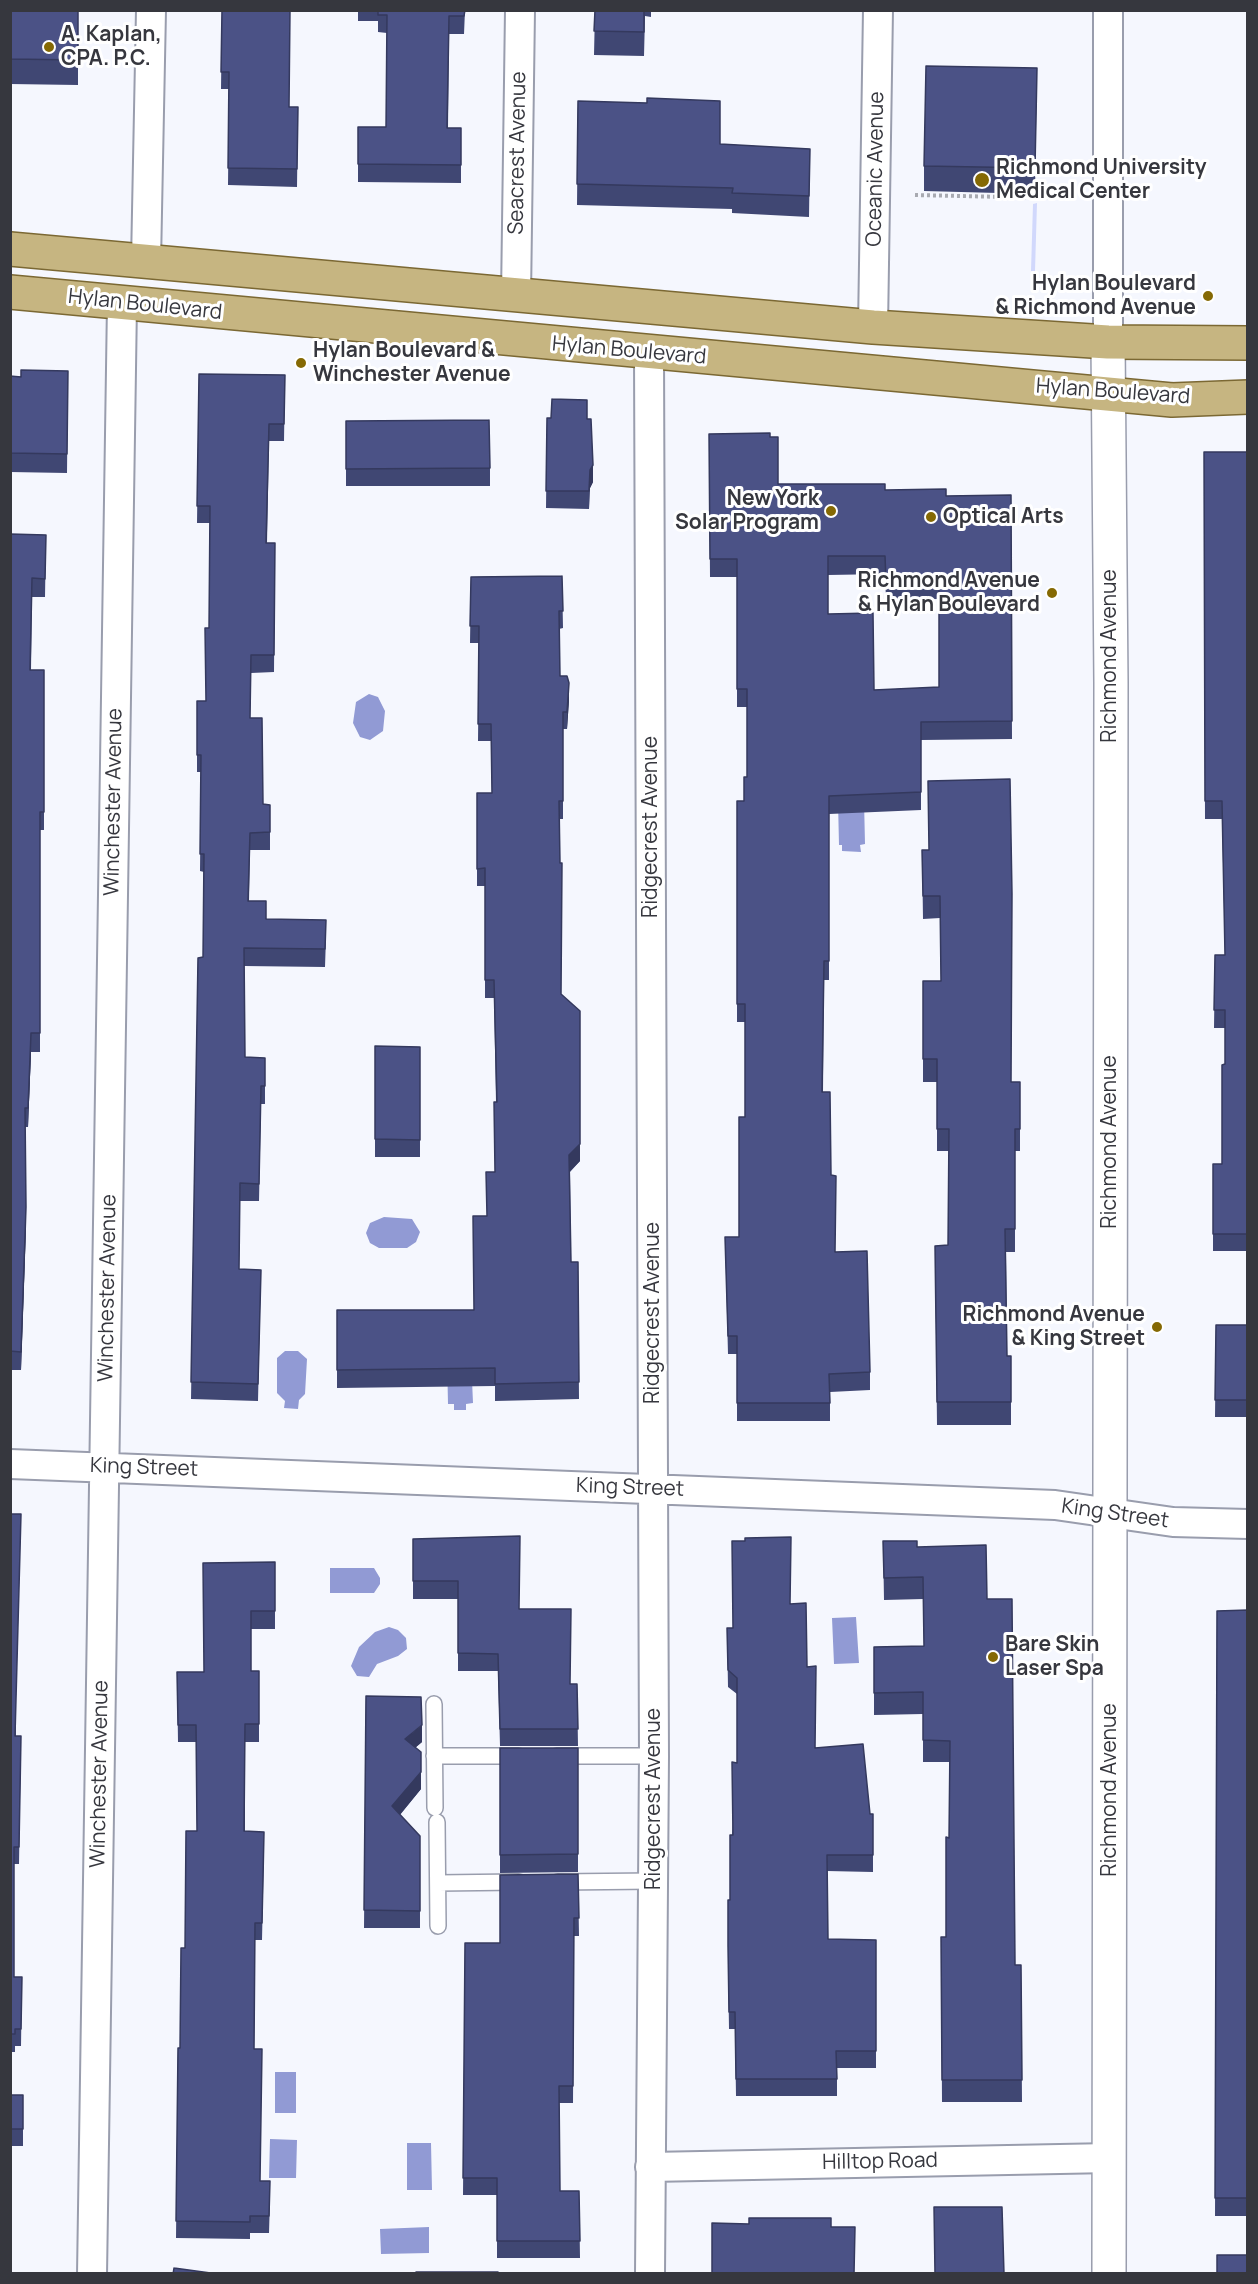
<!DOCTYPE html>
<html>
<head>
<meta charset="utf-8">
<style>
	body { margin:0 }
	#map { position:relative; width:1258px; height:2284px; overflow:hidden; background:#f5f7fe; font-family:Manrope,sans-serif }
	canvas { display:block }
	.frame { position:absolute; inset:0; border:12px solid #36373e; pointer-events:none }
</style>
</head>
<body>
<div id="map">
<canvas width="1258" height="2284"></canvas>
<div class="frame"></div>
</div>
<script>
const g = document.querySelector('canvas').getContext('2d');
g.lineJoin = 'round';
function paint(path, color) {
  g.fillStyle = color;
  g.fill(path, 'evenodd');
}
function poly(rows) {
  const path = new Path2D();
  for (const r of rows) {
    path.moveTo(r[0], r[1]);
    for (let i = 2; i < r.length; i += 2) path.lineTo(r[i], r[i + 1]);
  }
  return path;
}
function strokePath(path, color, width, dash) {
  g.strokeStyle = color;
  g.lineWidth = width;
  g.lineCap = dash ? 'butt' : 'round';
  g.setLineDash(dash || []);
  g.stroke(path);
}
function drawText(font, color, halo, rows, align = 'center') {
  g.font = font + ' Manrope,sans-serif';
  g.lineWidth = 6;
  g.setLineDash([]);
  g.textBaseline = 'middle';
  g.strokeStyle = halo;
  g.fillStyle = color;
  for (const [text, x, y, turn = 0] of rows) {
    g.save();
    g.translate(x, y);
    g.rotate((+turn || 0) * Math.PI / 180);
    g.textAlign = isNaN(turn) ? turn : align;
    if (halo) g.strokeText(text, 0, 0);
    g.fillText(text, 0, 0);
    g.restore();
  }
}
paint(poly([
	[1037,203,1035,271,1031,271,1033,204]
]), '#d1d8fc');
paint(poly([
	[369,694,378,697,385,711,383,731,370,740,360,737,353,723,356,702],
	[864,800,865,844,860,845,861,852,842,851,842,845,839,845,838,801],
	[384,1217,412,1219,420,1232,416,1242,407,1248,379,1248,370,1243,366,1233,370,1223],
	[285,1351,298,1351,307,1359,305,1394,299,1400,298,1409,284,1408,285,1401,277,1393,277,1358],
	[471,1357,473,1403,466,1404,466,1410,454,1410,454,1404,448,1404,447,1358],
	[330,1568,374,1568,380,1578,380,1584,374,1593,330,1593],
	[856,1617,859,1663,834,1664,832,1618],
	[389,1627,398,1630,406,1638,407,1649,398,1656,377,1664,369,1677,357,1676,351,1666,359,1647,375,1632],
	[275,2072,296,2072,296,2113,275,2113],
	[270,2139,297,2140,296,2178,269,2178],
	[407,2143,431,2143,432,2190,407,2190],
	[429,2227,429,2253,381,2254,380,2229]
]), '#919ad4');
const service = poly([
	[434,1704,435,1808],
	[434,1756,518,1756],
	[557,1756,654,1756],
	[437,1822,438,1926],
	[558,1882,654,1881],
	[438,1883,519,1882]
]);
const minor = poly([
	[146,262,151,10],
	[516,296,520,10],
	[873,327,878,10],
	[1108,342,1108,10],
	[649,353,654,1756,650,2274],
	[10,1464,1055,1505,1173,1522,1248,1524],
	[650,2167,1111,2158],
	[92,2274,122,303]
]);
const secondary = poly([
	[1108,342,1111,683,1109,2274]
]);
const primary = poly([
	[10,249,873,327,1108,342,1248,343],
	[10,292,1172,400,1248,397]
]);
strokePath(service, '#999dad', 18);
strokePath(minor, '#999dad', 32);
strokePath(secondary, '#999dad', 36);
strokePath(primary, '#7b6833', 36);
strokePath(poly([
	[915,195,1051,198]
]), '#a8aab1', 4, [3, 3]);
strokePath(service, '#fff', 15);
strokePath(minor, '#fff', 28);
strokePath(secondary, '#fff', 33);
strokePath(primary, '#c6b581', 33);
paint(poly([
	[10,10,78,10,78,85,10,84],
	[222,10,289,107,298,107,297,187,228,185,229,89,221,89],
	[358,10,465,10,464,34,449,34,448,128,461,128,461,183,358,182,358,127,386,127,387,71,387,33,378,32,378,21,358,21],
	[595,10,651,10,651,17,645,16,644,56,594,55],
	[1037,68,1035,194,924,191,924,166],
	[578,101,720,144,810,149,809,217,732,213,732,209,577,205],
	[68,371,67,473,10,472,10,376,21,377],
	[199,374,285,375,284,441,269,441,267,543,275,543,274,672,251,673,250,718,263,804,270,805,270,850,250,850,249,901,266,919,326,937,325,967,244,966,245,1057,265,1058,265,1104,261,1104,259,1201,240,1201,239,1269,261,1270,258,1401,191,1399,198,958,203,957,204,872,200,871,201,772,197,772,197,701,206,701,209,628,210,523,197,523],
	[547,418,587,419,593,482,590,488,589,509,546,508],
	[346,421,490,468,490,486,346,486],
	[709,434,778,484,885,490,946,496,1011,495,1012,739,921,740,921,810,829,814,829,980,824,980,823,1092,831,1175,835,1252,870,1372,870,1390,830,1392,830,1421,737,1421,737,1354,728,1354,725,1237,739,1237,745,1117,745,1022,737,1022,737,801,744,801,747,777,747,707,737,707,737,577,710,577],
	[885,574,886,600,939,599,939,687,874,690,828,614,828,575],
	[1204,452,1248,452,1248,1251,1213,1251,1213,1164,1222,1164,1225,1064,1225,1028,1214,1028,1215,955,1225,955,1222,819,1205,819],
	[10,534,46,535,45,597,32,597,31,670,44,670,44,830,40,830,40,1052,31,1052,28,1127,25,1127,26,1226,21,1370,10,1370],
	[562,576,563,628,559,629,560,676,569,700,567,729,563,729,563,819,559,819,561,994,580,1161,570,1172,571,1262,578,1262,579,1399,495,1401,495,1386,337,1388,337,1310,474,1310,487,1216,495,1172,496,1102,494,998,485,998,485,886,477,886,477,793,492,793,491,741,478,741,479,643,470,643,471,577],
	[922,850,928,850,1011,1082,1020,1129,1020,1151,1015,1151,1015,1252,1006,1252,1007,1356,1011,1356,1011,1425,937,1425,935,1246,948,1245,949,1151,937,1151,937,1082,923,1082,923,981,941,981,940,918,923,919],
	[375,1046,420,1047,420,1157,375,1157],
	[1216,1325,1248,1325,1248,1417,1215,1417],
	[10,1514,16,1736,21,1736,19,1864,14,1864,14,1977,22,1977,21,2046,15,2046,15,2052,10,2052],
	[413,1539,519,1609,570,1684,577,1684,578,1746,500,1746,498,1671,458,1671,458,1599,413,1599],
	[883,1541,917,1547,987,1599,1015,1965,1021,1965,1022,2102,942,2102,941,1937,946,1937,949,1838,950,1762,923,1762,923,1714,874,1715,874,1647,924,1646,923,1599,884,1600],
	[275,1562,275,1629,251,1629,251,1671,259,1671,259,1742,245,1742,245,1831,264,1849,262,1940,255,1940,254,2049,260,2181,270,2199,269,2233,250,2233,250,2239,176,2238,178,2048,180,2048,185,1948,197,1831,196,1742,178,1742,177,1672,204,1672],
	[790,1604,807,1667,815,1748,870,1814,873,1814,873,1872,827,1871,828,1939,876,1940,876,2068,837,2068,837,2096,736,2096,735,2029,729,2029,728,1963,732,1835,737,1763,737,1694,728,1687,727,1628,733,1628],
	[1248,1610,1248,2216,1215,2216,1217,1611],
	[366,1696,422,1742,415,1748,421,1789,400,1815,420,1836,420,1928,364,1928],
	[500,1748,578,1748,578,1872,500,1873],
	[578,1874,579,1936,574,1936,573,2103,559,2103,560,2191,579,2191,580,2258,497,2258,497,2195,463,2195,465,1943,500,1943],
	[10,2095,23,2095,23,2146,10,2146]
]), '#404773');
paint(poly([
	[593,465,593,482,590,488,589,509,590,470],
	[569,683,569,700,567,729,567,712],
	[580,1028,580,1161,569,1172,569,1155],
	[31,1033,31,1052,28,1127,28,1108],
	[26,1207,26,1226,21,1370,21,1352],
	[422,1725,422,1742,405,1756,405,1739],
	[421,1772,421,1789,392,1824,392,1806]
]), '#34395e');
const building = poly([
	[10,10,78,10,78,60,10,59,10,10],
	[222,10,290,10,289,107,298,107,297,169,228,168,229,72,221,72,222,10],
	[378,10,465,10,464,16,449,16,447,128,461,128,461,165,358,164,358,127,386,127,387,15,378,15,378,10],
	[595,10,644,10,644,32,594,31,595,10],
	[926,66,1037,68,1035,168,924,166,926,66],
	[647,98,720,101,720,144,810,149,809,196,732,193,733,188,577,184,578,101,647,103,647,98],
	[21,370,68,371,67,454,10,453,10,376,21,377,21,370],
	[199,374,285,375,284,424,269,424,266,543,275,543,274,655,251,655,250,718,262,718,263,804,270,805,270,832,250,833,248,901,266,901,266,919,326,920,325,949,244,948,245,1057,265,1058,265,1086,261,1086,259,1184,240,1183,239,1269,261,1270,258,1384,191,1382,198,958,203,957,204,854,200,854,201,755,197,755,197,701,206,701,205,628,209,628,210,506,197,506,199,374],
	[552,399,587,400,587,419,591,419,593,465,590,470,589,491,546,491,547,418,551,418,552,399],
	[489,420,490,468,346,469,346,421,489,420],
	[770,433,770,437,778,437,778,484,885,484,885,490,946,489,946,496,1011,495,1012,721,921,722,921,792,829,796,829,961,824,961,822,1092,830,1092,831,1175,836,1176,835,1252,867,1251,870,1372,829,1374,830,1403,737,1403,737,1336,728,1336,725,1237,739,1237,739,1117,745,1117,745,1004,737,1004,737,801,744,801,744,777,747,777,747,689,737,689,737,559,710,559,709,434,770,433],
	[828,556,885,556,886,581,939,581,939,687,874,690,873,613,828,614,828,556],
	[1204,452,1248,452,1248,1234,1213,1234,1213,1164,1222,1164,1222,1065,1225,1064,1225,1010,1214,1010,1215,955,1225,955,1222,801,1205,801,1204,452],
	[10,534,46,535,45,579,32,578,30,670,44,670,44,812,40,812,40,1033,31,1033,28,1108,25,1108,26,1207,21,1352,10,1351,10,534],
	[562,576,563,611,559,611,560,676,567,676,569,683,567,712,563,712,563,801,559,801,560,863,562,863,561,994,580,1011,580,1144,569,1155,571,1262,578,1262,579,1382,495,1384,495,1368,337,1370,337,1310,474,1310,473,1216,487,1216,486,1172,495,1172,494,1102,497,1102,494,980,485,980,485,868,477,869,477,793,492,793,491,724,478,724,479,626,470,626,471,577,562,576],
	[1010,779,1012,894,1011,1082,1020,1082,1020,1129,1015,1129,1015,1229,1005,1229,1007,1356,1011,1356,1011,1402,937,1402,935,1246,948,1245,949,1129,937,1129,937,1059,923,1059,923,981,941,981,940,896,923,896,922,850,929,850,928,781,1010,779],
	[375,1046,420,1047,420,1140,375,1139,375,1046],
	[1216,1325,1248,1325,1248,1400,1215,1400,1216,1325],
	[10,1514,21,1514,15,1736,21,1736,19,1847,14,1847,14,1977,22,1977,21,2029,15,2029,15,2034,10,2034,10,1514],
	[520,1536,519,1609,571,1609,570,1684,577,1684,578,1729,500,1729,498,1654,458,1653,458,1581,413,1581,413,1539,520,1536],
	[791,1537,790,1604,806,1603,807,1667,816,1666,815,1748,863,1744,870,1814,873,1814,873,1855,827,1855,828,1939,876,1940,876,2051,836,2051,837,2079,736,2079,735,2012,729,2012,728,1946,728,1900,730,1900,730,1835,733,1835,732,1762,737,1763,737,1678,728,1670,727,1628,733,1628,732,1541,745,1541,745,1538,791,1537],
	[883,1541,917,1541,917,1547,986,1545,987,1599,1012,1599,1015,1965,1021,1965,1022,2080,942,2080,941,1937,946,1937,946,1837,949,1838,950,1741,923,1740,923,1692,874,1693,874,1647,924,1646,923,1577,884,1578,883,1541],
	[275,1562,275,1611,251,1611,251,1671,259,1671,259,1724,245,1724,244,1831,264,1832,262,1923,255,1923,254,2049,262,2049,260,2181,270,2181,269,2216,250,2216,250,2222,176,2221,178,2048,180,2048,181,1948,185,1948,186,1831,197,1831,196,1725,178,1725,177,1672,204,1672,203,1563,275,1562],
	[1248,1610,1248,2198,1215,2198,1217,1611,1248,1610],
	[366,1696,421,1697,422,1725,405,1739,421,1752,421,1772,392,1806,420,1836,420,1911,364,1910,366,1696],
	[500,1748,578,1748,578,1854,500,1855,500,1748],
	[578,1874,579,1918,574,1918,573,2086,559,2086,560,2191,579,2191,580,2241,497,2241,497,2178,463,2178,465,1943,500,1943,500,1875,578,1874],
	[10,2095,23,2095,23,2129,10,2129,10,2095],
	[934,2207,1002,2207,1004,2274,935,2274,934,2207],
	[749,2218,831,2218,831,2227,855,2227,854,2274,712,2274,712,2223,749,2224,749,2218],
	[1217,2255,1248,2255,1248,2274,1217,2274,1217,2255],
	[174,2268,218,2274,173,2274,174,2268],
	[416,2272,498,2272,498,2274,416,2274,416,2272]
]);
paint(building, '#4b5286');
strokePath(building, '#34395e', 1.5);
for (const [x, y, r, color] of [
	[49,47,6,"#856904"],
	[982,180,8,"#856904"],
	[1208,296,6,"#856904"],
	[301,363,6,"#856904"],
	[831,511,6,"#856904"],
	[931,517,6,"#856904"],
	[1052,593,6,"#856904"],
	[1157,1327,6,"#856904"],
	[993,1657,6,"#856904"]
]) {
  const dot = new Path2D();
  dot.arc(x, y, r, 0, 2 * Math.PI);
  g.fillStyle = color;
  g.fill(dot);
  strokePath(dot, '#fff', 2);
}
drawText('bold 21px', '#36373e', '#fff', [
	["A. Kaplan,",61,35],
	["CPA. P.C.",61,59],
	["Richmond University",996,168],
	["Medical Center",996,192],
	["Hylan Boulevard",1196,284,"right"],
	["& Richmond Avenue",1196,308,"right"],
	["Hylan Boulevard &",313,351],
	["Winchester Avenue",313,375],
	["New York",819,499,"right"],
	["Solar Program",819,523,"right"],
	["Optical Arts",943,517],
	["Richmond Avenue",1040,581,"right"],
	["& Hylan Boulevard",1040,605,"right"],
	["Richmond Avenue",1145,1315,"right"],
	["& King Street",1145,1339,"right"],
	["Bare Skin",1005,1645],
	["Laser Spa",1005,1669]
], 'left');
drawText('21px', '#36373e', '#fff', [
	["Seacrest Avenue",518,153,-89],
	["Oceanic Avenue",876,169,-89],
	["Hylan Boulevard",145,305,6],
	["Hylan Boulevard",629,351,5],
	["Hylan Boulevard",1113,392,4],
	["Richmond Avenue",1110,656,-90],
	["Winchester Avenue",114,802,-89],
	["Ridgecrest Avenue",651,827,-90],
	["Richmond Avenue",1110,1142,-90],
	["Winchester Avenue",108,1288,-89],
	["Ridgecrest Avenue",653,1313,-90],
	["King Street",144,1468,2],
	["King Street",630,1488,2],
	["King Street",1115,1514,8],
	["Winchester Avenue",100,1774,-89],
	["Richmond Avenue",1110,1790,-90],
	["Ridgecrest Avenue",654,1799,-90],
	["Hilltop Road",880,2162,-1]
]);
</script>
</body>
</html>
